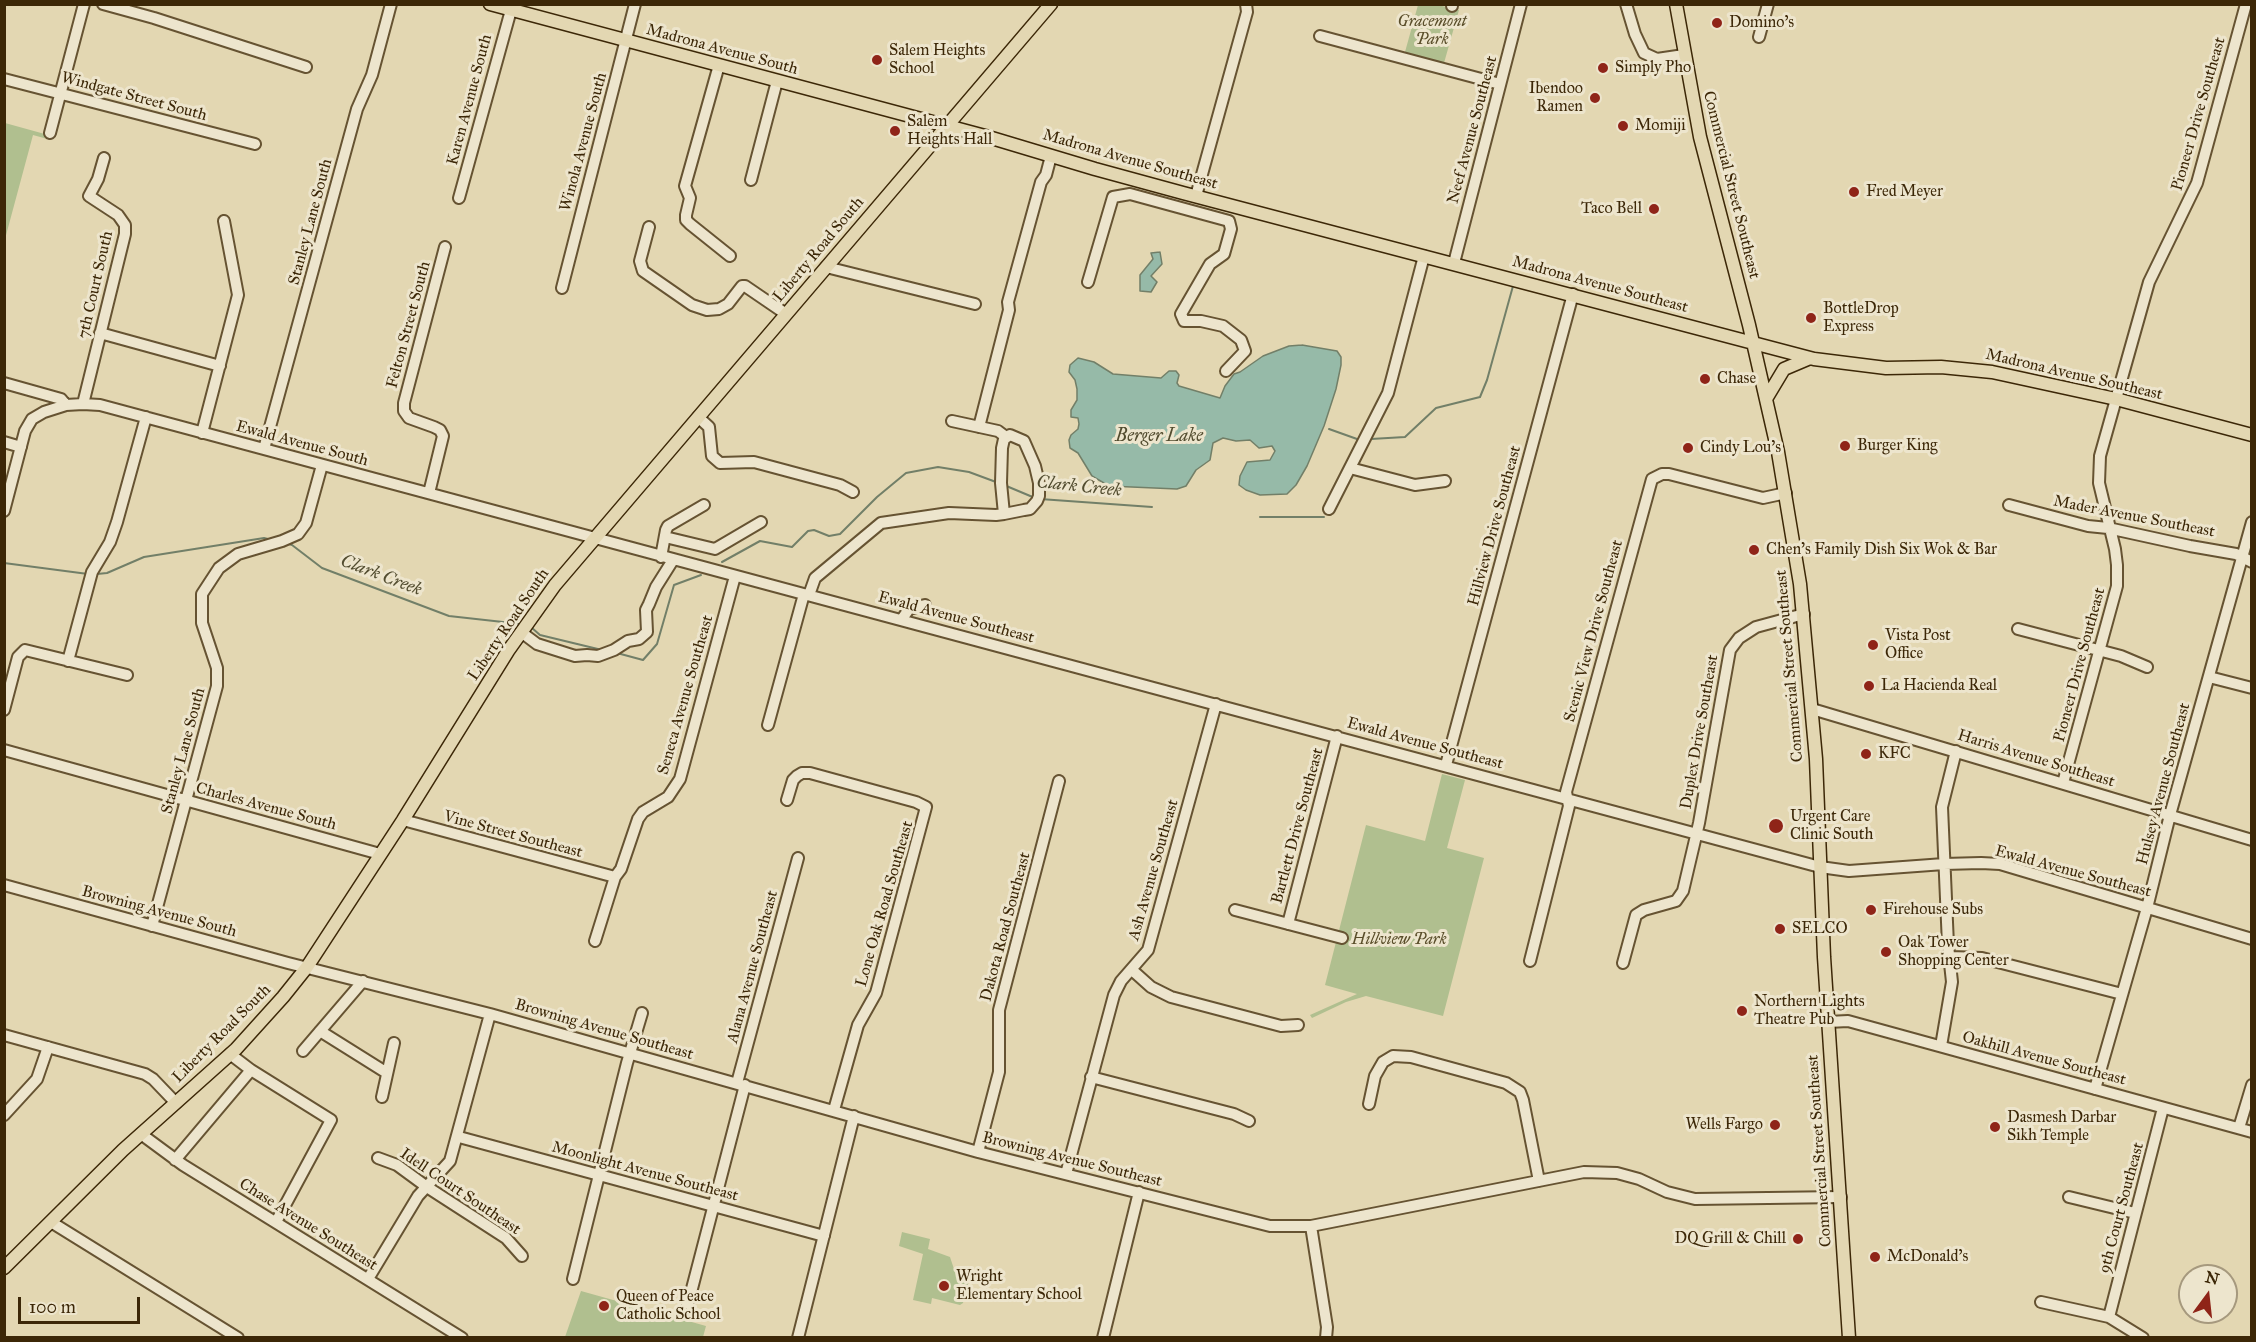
<!DOCTYPE html>
<html>
<head>
<meta charset="utf-8">
<style>
	body { margin:0 }
	#map { position:relative; width:2256px; height:1342px; overflow:hidden; background:#e3d7b2; font-family:"IM FELL Great Primer",serif }
	canvas { display:block }
	.frame { position:absolute; inset:0; border:6px solid #3c2707; pointer-events:none }
	.north { position:absolute; left:2178px; top:1264px; width:60px; height:60px; box-sizing:border-box; background:#ede5cd; border:2px solid #a6997e; border-radius:50%; rotate:15deg; font-size:16px; font-weight:700; line-height:24px; text-align:center; color:#3c2707 }
	.north::after { content:''; display:block; margin:auto; width:21px; height:27px; background:#8f2418; clip-path:polygon(50% 0,100% 100%,50% 72%,0 100%) }
	.scale { position:absolute; left:18px; top:1297px; width:122px; height:27px; box-sizing:border-box; border:3px solid #3c2707; border-top:0; padding-left:8px; font-size:18px; line-height:21px; white-space:nowrap; color:#3c2707; -webkit-text-stroke:4px #ede5cd; paint-order:stroke }
</style>
</head>
<body>
<div id="map">
<canvas width="2256" height="1342"></canvas>
<div class="frame"></div>
<div class="north">N</div>
<div class="scale">100 m</div>
</div>
<script>
const g = document.querySelector('canvas').getContext('2d');
g.lineJoin = 'round';
function paint(path, color) {
  g.fillStyle = color;
  g.fill(path, 'evenodd');
}
function poly(rows) {
  const path = new Path2D();
  for (const r of rows) {
    path.moveTo(r[0], r[1]);
    for (let i = 2; i < r.length; i += 2) path.lineTo(r[i], r[i + 1]);
  }
  return path;
}
function strokePath(path, color, width, dash) {
  g.strokeStyle = color;
  g.lineWidth = width;
  g.lineCap = dash ? 'butt' : 'round';
  g.setLineDash(dash || []);
  g.stroke(path);
}
function drawText(font, color, halo, rows, align = 'center') {
  g.font = font + ' "IM FELL Great Primer",serif';
  g.lineWidth = 6;
  g.setLineDash([]);
  g.textBaseline = 'middle';
  g.strokeStyle = halo;
  g.fillStyle = color;
  for (const [text, x, y, turn = 0] of rows) {
    g.save();
    g.translate(x, y);
    g.rotate((+turn || 0) * Math.PI / 180);
    g.textAlign = isNaN(turn) ? turn : align;
    if (halo) g.strokeText(text, 0, 0);
    g.fillText(text, 0, 0);
    g.restore();
  }
}
paint(poly([
	[1418,5,1438,5,1459,10,1444,63,1405,52],
	[5,123,52,136,51,140,33,135,5,239],
	[1442,774,1465,780,1447,848,1484,858,1443,1016,1366,996,1346,1002,1312,1018,1310,1015,1357,994,1325,985,1366,825,1425,841],
	[902,1232,930,1239,928,1249,950,1257,954,1269,971,1273,963,1303,960,1305,932,1298,931,1304,913,1300,923,1254,899,1246],
	[581,1291,706,1326,703,1337,565,1337]
]), '#b0bf8f');
const water = poly([
	[1160,252,1162,264,1151,276,1157,282,1151,292,1140,291,1140,275,1153,259,1151,253,1160,252],
	[1302,345,1337,351,1341,357,1341,365,1336,389,1324,426,1307,466,1296,485,1287,494,1260,495,1246,490,1239,485,1240,476,1247,462,1270,460,1275,451,1272,446,1259,448,1250,440,1236,441,1223,438,1213,443,1210,460,1196,470,1186,486,1177,489,1109,486,1092,476,1078,453,1070,448,1069,440,1071,435,1078,429,1079,424,1078,418,1071,417,1071,410,1077,400,1077,389,1075,380,1069,372,1070,365,1078,358,1094,362,1113,374,1161,378,1169,371,1176,371,1179,375,1177,383,1179,386,1220,398,1225,386,1234,374,1240,372,1263,356,1289,346,1302,345]
]);
paint(water, '#96baa8');
strokePath(water, '#727f68', 1.5);
strokePath(poly([
	[1329,429,1357,439],
	[1371,439,1405,437,1436,408,1480,397,1487,380,1513,286],
	[1004,485,1035,498],
	[1040,499,1152,507],
	[1260,517,1324,517],
	[286,543,292,545,322,568,449,616,521,624],
	[722,562,760,541,792,547,808,531,814,530,829,536,840,534,877,497,906,473,938,467,969,472,996,482],
	[4,563,88,574],
	[97,574,107,573,144,557,264,538,272,540],
	[532,628,540,635,602,650],
	[617,653,643,660,657,644,674,585,701,575]
]), '#727f68', 2);
const minor = poly([
	[103,4,154,18,306,67],
	[1626,4,1635,34,1644,53,1657,59,1684,55],
	[1452,6,1452,4],
	[1320,36,1500,84],
	[1759,37,1768,4],
	[719,65,685,186,690,198,686,215,686,220,690,224,730,256],
	[4,79,255,144],
	[50,133,84,4],
	[751,180,777,81],
	[1196,196,1247,12,1246,4],
	[459,198,511,10],
	[649,227,640,261,643,271,692,305,707,310,719,309,728,304,742,286,745,286,786,314],
	[1454,263,1521,4],
	[826,267,975,304],
	[1088,282,1113,197,1130,194,1229,221,1231,229,1224,254,1210,264,1181,314,1184,321,1201,321,1223,326,1241,340,1245,351,1226,371],
	[562,288,635,4],
	[100,333,220,366],
	[4,383,61,399,66,405],
	[83,404,125,234,125,225,118,215,89,196,98,179,104,158],
	[698,417,709,427,712,456,720,463,754,462,840,485,853,492],
	[952,421,998,431,1006,437],
	[979,427,1009,310,1008,302,1041,182,1046,175,1051,156],
	[202,433,238,295,224,221],
	[4,442,21,447],
	[264,449,357,109,372,75,391,4],
	[1350,468,1415,485,1445,481],
	[429,493,443,436,440,430,434,427,409,418,404,411,404,403,445,247],
	[2009,505,2088,526,2108,528,2190,546,2236,554,2252,562],
	[1329,509,1388,393,1424,256],
	[4,511,25,431,32,419,44,412,66,405,83,404,100,405,1820,867,1849,871,1944,864,1981,863,2000,864,2252,939],
	[665,537,715,549,761,522],
	[661,557,666,530,668,526,704,505],
	[809,595,815,578,881,523,949,513,996,515,1004,514,1024,510,1030,509,1037,501,1039,496,1039,483,1035,466,1024,441,1010,435,1004,439,1002,448,1001,483,1004,514],
	[902,619,909,609,925,605],
	[2018,629,2121,656,2147,667],
	[521,632,537,644,575,656,587,655,598,656,614,650,628,641,639,639,647,632,646,610,649,604,656,587,673,560],
	[68,661,92,572,110,542,117,522,146,417],
	[2209,677,2252,688],
	[1812,709,2252,840],
	[4,710,18,657,25,650,127,675],
	[768,725,804,594],
	[4,750,380,854],
	[1446,765,1573,294],
	[2063,783,2117,586,2117,565,2115,549,2099,483,2100,456,2149,282,2197,183,2246,4],
	[787,800,793,780,797,776,802,773,810,773,916,802,926,807,876,993,858,1025,834,1110],
	[403,820,615,877],
	[4,885,288,963,490,1014,978,1152,1270,1226,1311,1226,1584,1172,1617,1173,1639,1179,1667,1192,1695,1199,1841,1197],
	[1235,910,1342,938],
	[1288,924,1337,736],
	[152,926,217,686,217,668,202,623,202,594,219,568,238,554,282,541,298,534,306,523,322,465],
	[595,941,615,877,621,869,638,819,643,812,668,797,680,779,735,576],
	[1950,957,1982,958,2122,994],
	[1530,961,1569,806,1566,792,1652,479,1662,474,1669,474,1763,498,1786,493],
	[1623,963,1636,915,1644,910,1676,901,1683,891,1699,823,1730,650,1739,638,1756,627,1804,614],
	[1132,970,1151,987,1171,997,1281,1026,1298,1025],
	[1828,1022,1848,1021,2252,1132],
	[320,1031,387,1073],
	[4,1035,145,1074,153,1079,176,1103],
	[1941,1046,1952,982,1948,945,1942,807,1956,751],
	[303,1051,363,981],
	[230,1054,251,1070],
	[1091,1077,1234,1114,1249,1121],
	[737,1083,798,858],
	[2095,1089,2147,908,2170,815,2252,522],
	[382,1097,394,1043],
	[1369,1104,1375,1076,1383,1062,1393,1056,1411,1057,1506,1083,1520,1092,1523,1100,1539,1181],
	[4,1115,37,1079,48,1047],
	[2239,1128,2252,1085],
	[141,1134,183,1165,462,1338],
	[459,1137,824,1236],
	[978,1152,999,1072,999,1010,1059,781],
	[378,1158,397,1165,427,1187,506,1238,522,1256],
	[175,1160,251,1070,331,1120,276,1222],
	[1066,1174,1114,995,1121,981,1148,950,1216,704],
	[2069,1197,2135,1213],
	[51,1222,238,1338],
	[1311,1226,1327,1327,1326,1338],
	[368,1279,418,1196,450,1161,490,1014],
	[573,1279,627,1063,642,1013],
	[2041,1302,2109,1317,2143,1338],
	[688,1304,745,1085],
	[2109,1317,2163,1108],
	[798,1338,854,1116],
	[1103,1338,1139,1192]
]);
const major = poly([
	[490,4,985,136,1095,169,1183,193,1814,359,1886,368,1941,367,1992,372,2116,399,2252,435],
	[1676,4,1700,137,1749,325,1778,452,1800,584,1816,759,1824,957,1849,1338],
	[1766,399,1784,369,1810,358],
	[4,1268,123,1150,236,1049,283,997,307,967,403,820,508,651,555,585,1051,4]
]);
strokePath(minor, '#665332', 14);
strokePath(major, '#3c2707', 15);
strokePath(minor, '#ede5cd', 10);
strokePath(major, '#e3d7b2', 12);
for (const [x, y, r, color] of [
	[1717,23,6,"#8f2418"],
	[877,60,6,"#8f2418"],
	[1603,68,6,"#8f2418"],
	[1595,98,6,"#8f2418"],
	[1623,126,6,"#8f2418"],
	[895,131,6,"#8f2418"],
	[1854,192,6,"#8f2418"],
	[1654,209,6,"#8f2418"],
	[1811,318,6,"#8f2418"],
	[1705,379,6,"#8f2418"],
	[1845,446,6,"#8f2418"],
	[1688,448,6,"#8f2418"],
	[1754,550,6,"#8f2418"],
	[1873,645,6,"#8f2418"],
	[1869,686,6,"#8f2418"],
	[1866,754,6,"#8f2418"],
	[1776,826,8,"#8f2418"],
	[1871,910,6,"#8f2418"],
	[1780,929,6,"#8f2418"],
	[1886,952,6,"#8f2418"],
	[1742,1011,6,"#8f2418"],
	[1775,1125,6,"#8f2418"],
	[1995,1127,6,"#8f2418"],
	[1798,1239,6,"#8f2418"],
	[1875,1257,6,"#8f2418"],
	[944,1286,6,"#8f2418"],
	[604,1306,6,"#8f2418"]
]) {
  const dot = new Path2D();
  dot.arc(x, y, r, 0, 2 * Math.PI);
  g.fillStyle = color;
  g.fill(dot);
  strokePath(dot, '#ede5cd', 2);
}
drawText('italic 16px', '#594d29', '#ede5cd', [
	["Gracemont",1432,22],
	["Park",1432,40],
	["Hillview Park",1399,940]
]);
drawText('16px', '#3c2707', '#ede5cd', [
	["Domino's",1729,23],
	["Salem Heights",889,51],
	["School",889,69],
	["Simply Pho",1615,68],
	["Ibendoo",1583,89,"right"],
	["Ramen",1583,107,"right"],
	["Salem",907,122],
	["Heights Hall",907,140],
	["Momiji",1635,126],
	["Fred Meyer",1866,192],
	["Taco Bell",1642,209,"right"],
	["BottleDrop",1823,309],
	["Express",1823,327],
	["Chase",1717,379],
	["Burger King",1857,446],
	["Cindy Lou's",1700,448],
	["Chen’s Family Dish Six Wok & Bar",1766,550],
	["Vista Post",1885,636],
	["Office",1885,654],
	["La Hacienda Real",1881,686],
	["KFC",1878,754],
	["Urgent Care",1790,817],
	["Clinic South",1790,835],
	["Firehouse Subs",1883,910],
	["SELCO",1792,929],
	["Oak Tower",1898,943],
	["Shopping Center",1898,961],
	["Northern Lights",1754,1002],
	["Theatre Pub",1754,1020],
	["Dasmesh Darbar",2007,1118],
	["Sikh Temple",2007,1136],
	["Wells Fargo",1763,1125,"right"],
	["DQ Grill & Chill",1786,1239,"right"],
	["McDonald's",1887,1257],
	["Wright",956,1277],
	["Elementary School",956,1295],
	["Queen of Peace",616,1297],
	["Catholic School",616,1315]
], 'left');
drawText('16px', '#3c2707', '#ede5cd', [
	["Madrona Avenue South",722,50,15],
	["Windgate Street South",134,97,15],
	["Karen Avenue South",470,100,-75],
	["Pioneer Drive Southeast",2199,114,-74],
	["Neef Avenue Southeast",1473,130,-75],
	["Winola Avenue South",584,142,-75],
	["Madrona Avenue Southeast",1130,160,16],
	["Commercial Street Southeast",1731,185,76],
	["Stanley Lane South",311,222,-75],
	["Liberty Road South",819,250,-50],
	["7th Court South",96,285,-77],
	["Madrona Avenue Southeast",1600,285,15],
	["Felton Street South",409,325,-75],
	["Madrona Avenue Southeast",2074,375,13],
	["Ewald Avenue South",302,444,15],
	["Mader Avenue Southeast",2134,517,11],
	["Hillview Drive Southeast",1495,526,-75],
	["Ewald Avenue Southeast",956,618,15],
	["Liberty Road South",509,625,-56],
	["Scenic View Drive Southeast",1594,631,-75],
	["Pioneer Drive Southeast",2080,665,-75],
	["Commercial Street Southeast",1790,666,-95],
	["Seneca Avenue Southeast",686,695,-74],
	["Duplex Drive Southeast",1700,732,-80],
	["Ewald Avenue Southeast",1425,744,15],
	["Stanley Lane South",184,751,-75],
	["Harris Avenue Southeast",2036,759,17],
	["Hulsey Avenue Southeast",2164,784,-75],
	["Charles Avenue South",266,807,15],
	["Bartlett Drive Southeast",1298,826,-75],
	["Vine Street Southeast",513,835,15],
	["Ash Avenue Southeast",1154,870,-74],
	["Ewald Avenue Southeast",2073,872,15],
	["Lone Oak Road Southeast",885,904,-74],
	["Browning Avenue South",159,912,15],
	["Dakota Road Southeast",1006,927,-75],
	["Alana Avenue Southeast",753,967,-75],
	["Browning Avenue Southeast",604,1030,16],
	["Liberty Road South",222,1034,-45],
	["Oakhill Avenue Southeast",2044,1059,15],
	["Commercial Street Southeast",1820,1151,-94],
	["Browning Avenue Southeast",1072,1160,14],
	["Moonlight Avenue Southeast",645,1172,15],
	["Idell Court Southeast",460,1192,34],
	["9th Court Southeast",2122,1208,-75],
	["Chase Avenue Southeast",308,1225,32]
]);
drawText('italic 18px', '#524c2f', '#ede5cd', [
	["Berger Lake",1159,437],
	["Clark Creek",1079,487,6],
	["Clark Creek",381,576,21]
]);
</script>
</body>
</html>
